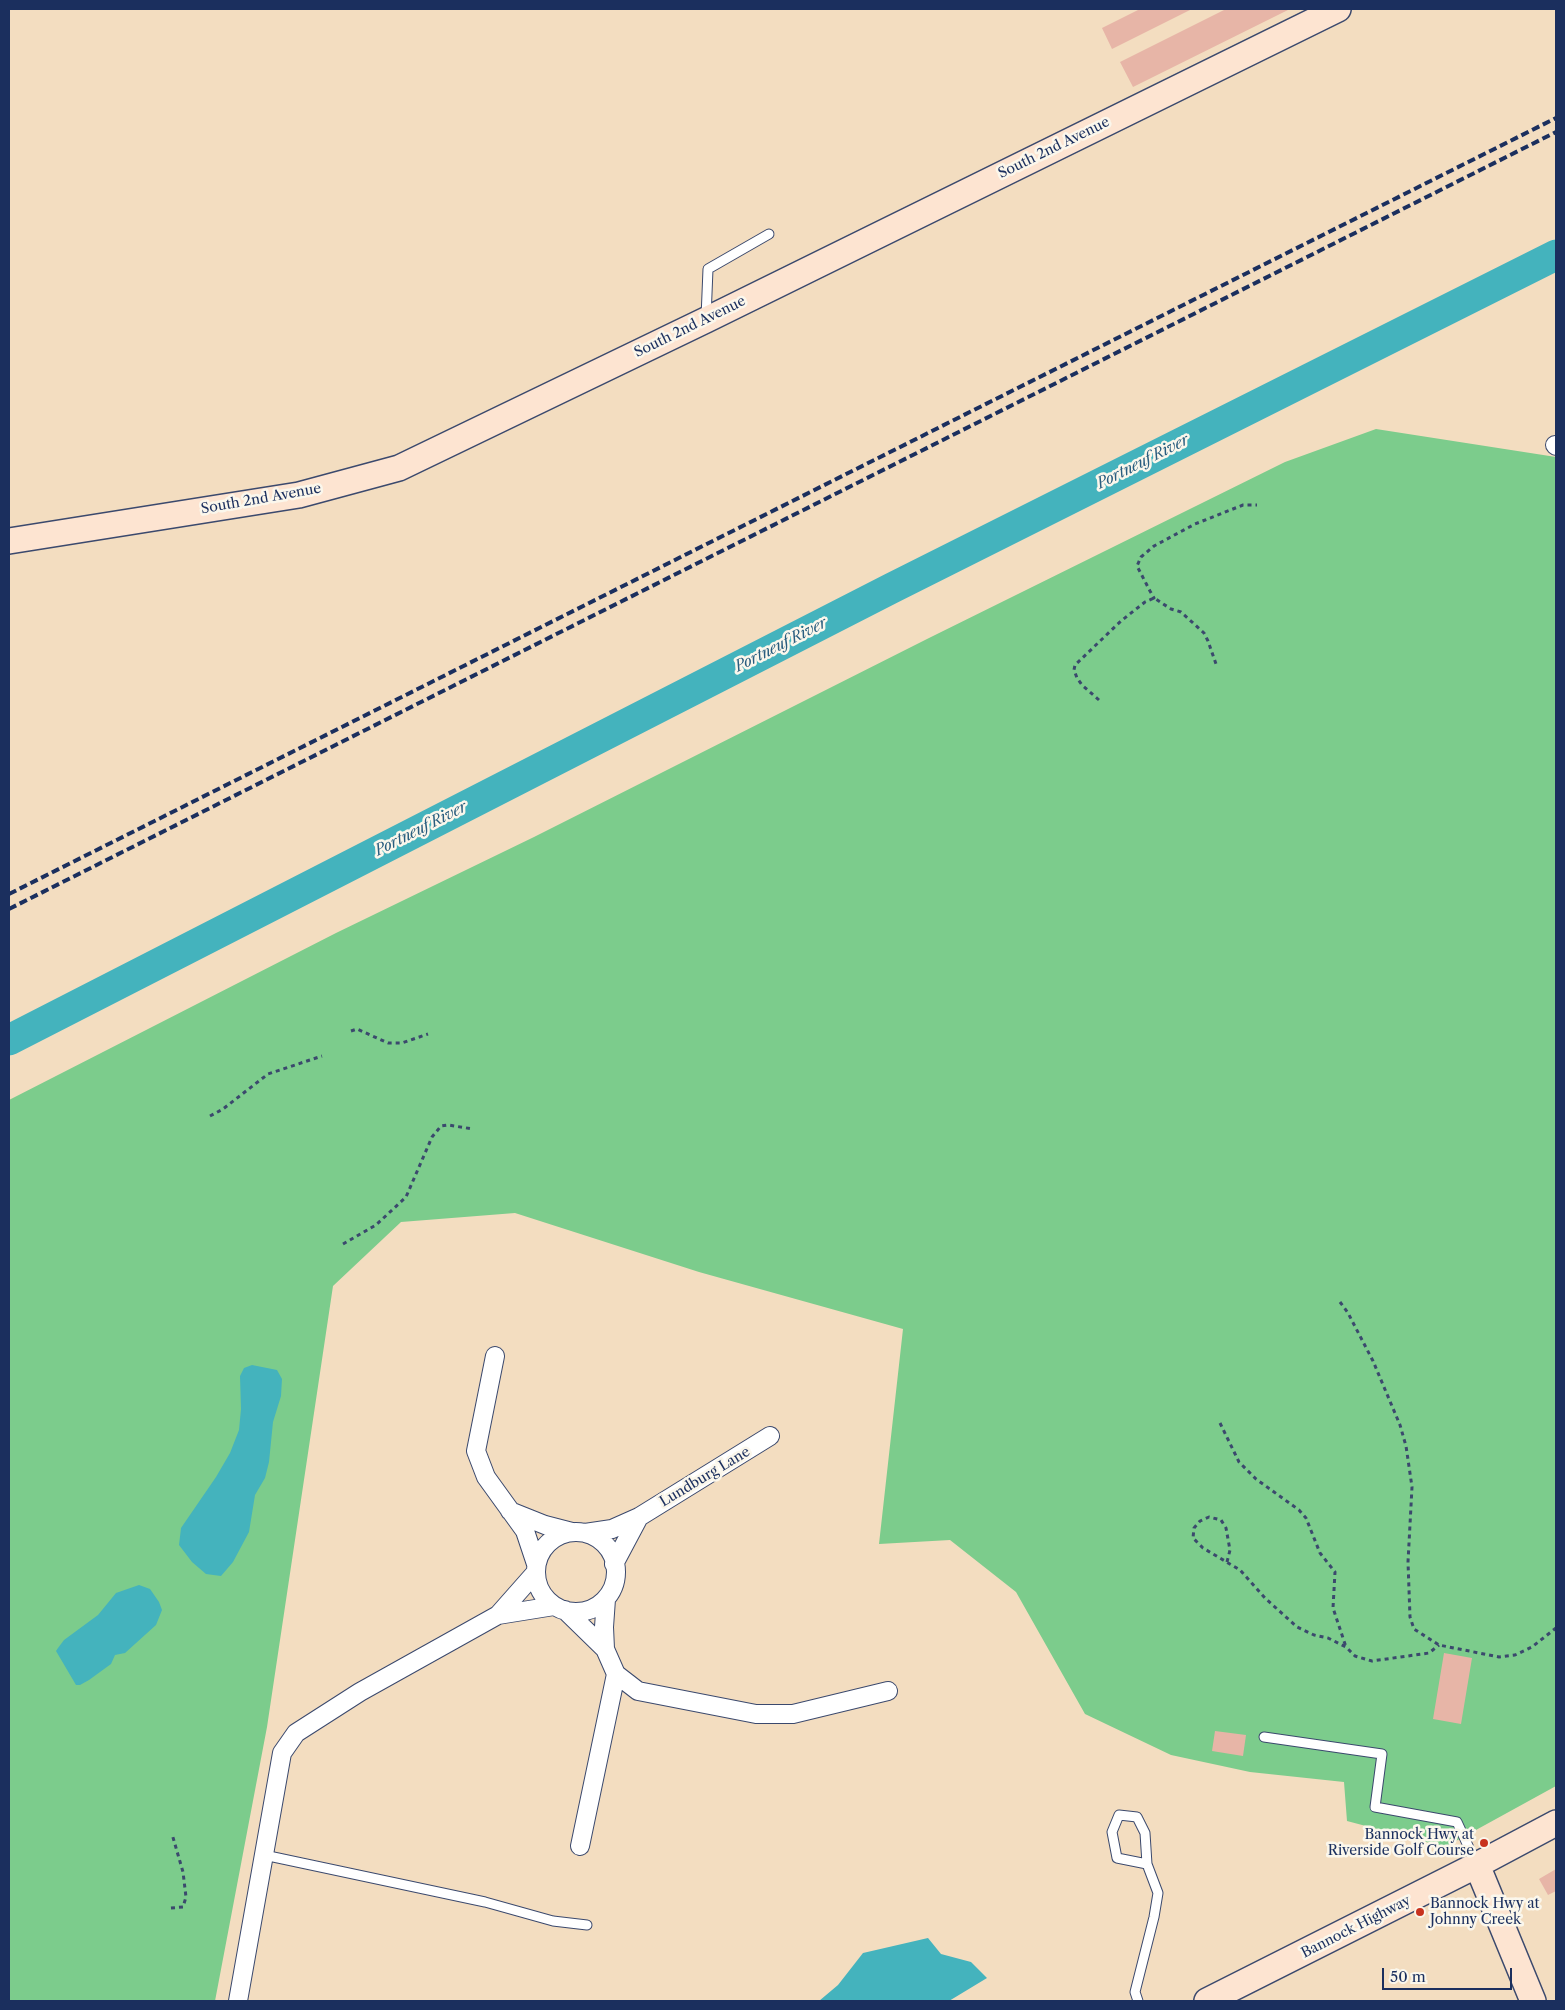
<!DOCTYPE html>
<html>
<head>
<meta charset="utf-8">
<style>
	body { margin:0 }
	#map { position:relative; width:1565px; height:2010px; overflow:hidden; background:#f3ddc0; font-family:"Libre Caslon Text",serif }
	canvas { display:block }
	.frame { position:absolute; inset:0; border:10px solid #1b2f5e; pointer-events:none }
	.scale { position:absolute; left:1382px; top:1968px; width:130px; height:22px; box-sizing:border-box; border:2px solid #1b2f5e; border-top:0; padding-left:6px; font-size:15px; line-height:18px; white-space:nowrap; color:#1b2f5e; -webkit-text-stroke:4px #fbf7ec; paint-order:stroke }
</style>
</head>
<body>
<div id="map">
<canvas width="1565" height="2010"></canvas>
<div class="frame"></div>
<div class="scale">50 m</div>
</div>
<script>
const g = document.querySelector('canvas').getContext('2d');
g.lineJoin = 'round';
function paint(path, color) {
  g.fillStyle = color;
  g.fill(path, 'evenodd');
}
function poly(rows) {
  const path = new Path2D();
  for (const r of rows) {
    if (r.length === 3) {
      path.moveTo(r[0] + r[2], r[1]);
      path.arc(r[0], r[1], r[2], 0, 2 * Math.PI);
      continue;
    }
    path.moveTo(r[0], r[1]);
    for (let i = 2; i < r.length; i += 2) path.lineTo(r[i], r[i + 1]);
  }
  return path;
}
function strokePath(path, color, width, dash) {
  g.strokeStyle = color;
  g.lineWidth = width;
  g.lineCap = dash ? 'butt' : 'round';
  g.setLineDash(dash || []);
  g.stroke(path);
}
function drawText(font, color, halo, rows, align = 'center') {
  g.font = font + ' "Libre Caslon Text",serif';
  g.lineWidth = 5;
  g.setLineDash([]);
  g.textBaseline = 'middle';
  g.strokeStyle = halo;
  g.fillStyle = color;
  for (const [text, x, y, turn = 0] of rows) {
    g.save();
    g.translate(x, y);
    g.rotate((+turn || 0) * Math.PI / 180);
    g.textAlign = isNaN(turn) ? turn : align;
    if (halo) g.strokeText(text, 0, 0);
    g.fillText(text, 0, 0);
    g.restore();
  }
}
paint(poly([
	[1376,429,1556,457,1556,1786,1445,1847,1347,1821,1344,1782,1250,1772,1171,1755,1085,1714,1016,1592,950,1540,879,1544,903,1329,699,1272,515,1213,401,1222,333,1286,267,1727,215,2001,9,2001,9,1100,336,933,534,837,929,638,1285,462]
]), '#7ccc8c');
paint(poly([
	[252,1365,277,1370,282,1379,281,1396,273,1422,269,1462,265,1478,255,1495,249,1532,233,1562,221,1576,206,1574,192,1562,179,1545,181,1528,216,1477,230,1453,239,1430,241,1409,240,1376,244,1368],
	[139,1585,150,1589,159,1602,162,1610,156,1625,125,1653,115,1655,111,1664,89,1680,80,1685,76,1685,56,1651,58,1648,64,1640,98,1615,116,1593],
	[928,1938,941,1954,971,1962,987,1978,949,2001,819,2001,838,1985,863,1953]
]), '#44b3bd');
strokePath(poly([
	[9,1040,892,588,1556,255]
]), '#44b3bd', 31);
paint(poly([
	[1140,9,1192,9,1112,49,1102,28],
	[1226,9,1290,9,1133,87,1120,62],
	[1444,1653,1472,1658,1461,1724,1433,1719],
	[1215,1731,1246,1735,1243,1756,1212,1751],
	[1556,1869,1556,1891,1548,1895,1539,1879]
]), '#e7b5a7');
const lane = poly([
	[706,318,708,269,769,234],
	[1264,1737,1382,1754,1375,1807,1457,1822,1476,1863],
	[1119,1815,1137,1817,1145,1833,1147,1864,1117,1858,1112,1832,1119,1815],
	[264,1855,485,1902,553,1921,587,1925],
	[1138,2001,1135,1992,1154,1917,1158,1893,1147,1864]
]);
const street = poly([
	[1555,445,1556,446],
	[495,1356,476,1451,486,1477,525,1531,536,1564],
	[510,1511,545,1525,572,1532],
	[576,1572,40],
	[585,1533,612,1529,639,1517,770,1436],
	[614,1564,639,1517],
	[606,1599,604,1627,605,1649,616,1674,638,1691,756,1714,793,1714,888,1691],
	[565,1610,605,1649],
	[498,1615,536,1572],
	[580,1846,616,1674],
	[238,2001,282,1753,296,1733,360,1692,498,1615,554,1606]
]);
const secondary = poly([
	[9,541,299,495,399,468,706,320,1338,9],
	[1477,1865,1533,2001],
	[1207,2001,1477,1865,1556,1823]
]);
strokePath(lane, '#3b496d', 11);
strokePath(street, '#3b496d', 20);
strokePath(secondary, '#3b496d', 28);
strokePath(poly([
	[1152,599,1154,598,1150,591,1137,566,1141,557,1154,546,1195,524,1243,505,1257,505],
	[1099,700,1082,685,1077,678,1074,670,1075,665,1121,621,1145,602,1154,598,1171,609,1181,612,1204,633,1208,641,1216,664],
	[351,1031,357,1029,388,1043,402,1043,428,1034],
	[210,1116,223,1109,268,1074,322,1056],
	[343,1244,376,1225,406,1197,432,1137,441,1126,448,1125,473,1129],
	[1340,1302,1348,1313,1373,1361,1400,1425,1406,1446,1412,1487,1408,1562,1410,1617,1414,1629,1439,1645,1499,1657,1515,1655,1532,1647,1556,1628],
	[1220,1423,1239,1462,1256,1479,1299,1510,1306,1518,1320,1553,1335,1572,1333,1608,1346,1647],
	[1227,1562,1230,1550,1226,1528,1221,1520,1209,1517,1200,1521,1194,1528,1193,1538,1203,1548,1240,1570,1265,1598,1297,1627,1314,1635,1328,1638,1346,1647,1355,1656,1372,1661,1429,1653,1439,1645],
	[171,1908,183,1907,186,1897,183,1872,172,1834]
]), '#3b496d', 3, [4, 4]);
strokePath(lane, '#fff', 9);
strokePath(street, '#fff', 18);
strokePath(secondary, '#fde4d1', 25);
strokePath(poly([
	[9,894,1556,118],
	[9,909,1556,132]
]), '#1b2f5e', 4, [8, 4]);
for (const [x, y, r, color] of [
	[1484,1843,5,"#c8321e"],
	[1420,1912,5,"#c8321e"]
]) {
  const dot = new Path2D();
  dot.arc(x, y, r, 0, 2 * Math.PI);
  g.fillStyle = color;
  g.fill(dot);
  strokePath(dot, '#fbf7ec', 2);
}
drawText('14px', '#1b2f5e', '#fbf7ec', [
	["South 2nd Avenue",1054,148,-26],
	["South 2nd Avenue",690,327,-26],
	["South 2nd Avenue",261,499,-10],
	["Lundburg Lane",705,1477,-31],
	["Bannock Highway",1356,1927,-27]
]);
drawText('14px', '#1b2f5e', '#fbf7ec', [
	["Bannock Hwy at",1474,1835],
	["Riverside Golf Course",1474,1851],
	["Bannock Hwy at",1430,1904,"left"],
	["Johnny Creek",1430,1920,"left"]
], 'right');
drawText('italic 15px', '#295d7f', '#fbf7ec', [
	["Portneuf River",1143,462,-27],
	["Portneuf River",781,645,-27],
	["Portneuf River",421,829,-27]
]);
</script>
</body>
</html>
